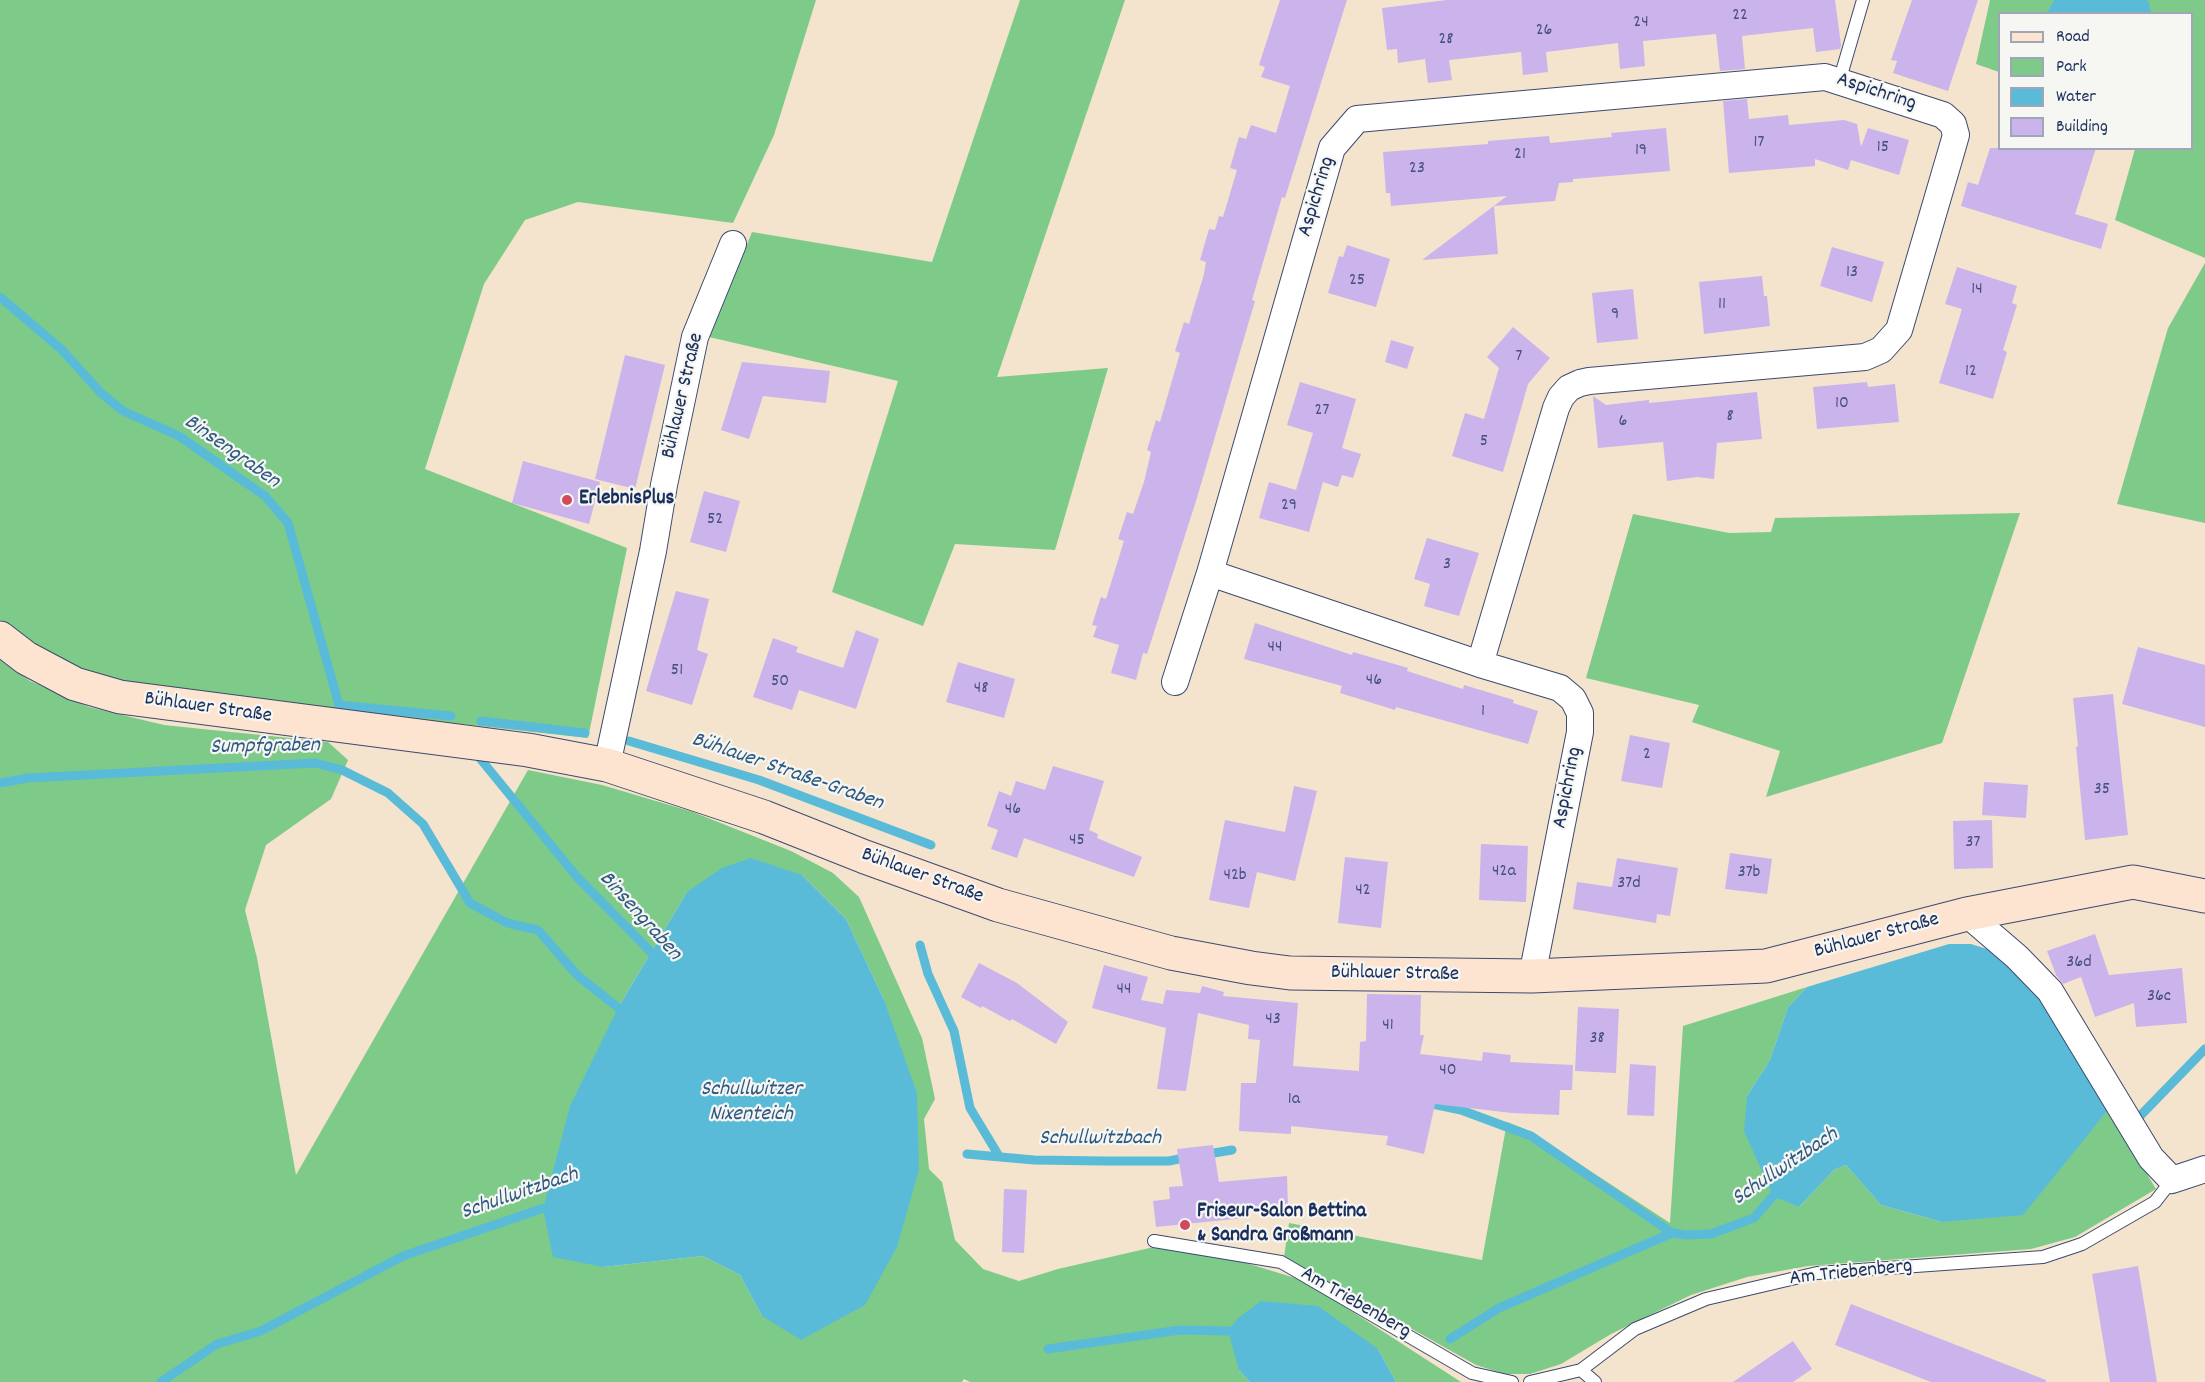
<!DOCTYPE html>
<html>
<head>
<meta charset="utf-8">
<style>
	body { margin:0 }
	#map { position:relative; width:2205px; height:1382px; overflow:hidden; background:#f4e3cd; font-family:Dekko,sans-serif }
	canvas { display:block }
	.legend { position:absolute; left:1998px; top:12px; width:195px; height:138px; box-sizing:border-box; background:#f6f6f2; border:2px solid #9ea6b7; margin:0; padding:8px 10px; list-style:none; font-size:18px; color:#1b2f5e }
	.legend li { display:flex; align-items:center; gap:12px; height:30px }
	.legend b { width:30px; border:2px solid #9ea6b7 }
</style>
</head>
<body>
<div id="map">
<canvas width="2205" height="1382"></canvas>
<ul class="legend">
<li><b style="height:8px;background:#fde4d0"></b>Road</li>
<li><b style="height:16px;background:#7ecb89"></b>Park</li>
<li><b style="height:16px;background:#59bbd8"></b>Water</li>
<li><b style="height:16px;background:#cbb4eb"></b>Building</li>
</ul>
</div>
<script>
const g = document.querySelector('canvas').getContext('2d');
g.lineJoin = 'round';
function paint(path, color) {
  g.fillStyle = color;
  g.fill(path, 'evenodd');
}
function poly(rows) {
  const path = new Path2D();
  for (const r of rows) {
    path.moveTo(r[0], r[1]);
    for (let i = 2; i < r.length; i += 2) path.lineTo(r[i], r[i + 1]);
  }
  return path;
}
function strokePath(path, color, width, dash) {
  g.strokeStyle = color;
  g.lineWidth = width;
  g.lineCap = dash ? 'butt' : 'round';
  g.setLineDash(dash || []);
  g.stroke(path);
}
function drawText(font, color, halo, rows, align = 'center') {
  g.font = font + ' Dekko,sans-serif';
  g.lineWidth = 4.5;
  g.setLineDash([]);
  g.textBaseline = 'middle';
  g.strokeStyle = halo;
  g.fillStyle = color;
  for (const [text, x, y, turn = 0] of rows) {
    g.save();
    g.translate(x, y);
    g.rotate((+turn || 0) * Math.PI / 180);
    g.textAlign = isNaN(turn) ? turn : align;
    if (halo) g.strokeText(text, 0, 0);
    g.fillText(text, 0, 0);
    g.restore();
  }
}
paint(poly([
	[0,0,816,0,774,135,733,223,578,202,525,220,484,284,425,469,627,548,588,738,461,724,355,716,147,690,87,671,39,647,0,620],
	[1020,0,1125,0,997,377,1108,368,1055,550,955,544,923,626,832,592,898,381,709,337,752,232,932,262],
	[1990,0,2205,0,2205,258,2115,220,2135,149,2192,148,2192,14,2000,14,1999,72,1976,64],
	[2205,263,2205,523,2117,504,2168,328],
	[2020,513,1942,743,1766,797,1780,751,1692,722,1699,705,1586,678,1633,514,1729,533,1771,532,1775,518],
	[0,660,30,681,89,707,164,725,328,742,348,760,331,799,266,845,245,910,257,958,296,1175,528,770,602,785,693,812,791,851,833,873,859,897,922,1038,935,1099,924,1119,929,1169,942,1182,955,1240,983,1269,1019,1281,1058,1269,1154,1247,1233,1259,1305,1281,1461,1382,1396,1382,1378,1349,1239,1370,1250,1382,970,1382,964,1379,962,1382,0,1382],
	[802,875,846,919,884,1000,762,1316,740,1275,703,1256,603,1267,618,1008,687,892],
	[1807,987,1788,1007,1770,1060,1747,1096,1799,1207,1834,1170,1846,1165,1881,1205,1942,1222,2077,1146,2108,1110,2156,1189,2075,1237,2031,1249,1808,1266,1747,1277,1691,1295,1611,1334,1561,1364,1530,1374,1504,1374,1476,1365,1284,1257,1289,1223,1482,1260,1507,1122,1529,1131,1670,1223,1683,1026]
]), '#7ecb89');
paint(poly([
	[2054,0,2146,0,2149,2,2151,13,2047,13],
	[751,858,802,875,846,919,884,1000,917,1093,919,1170,897,1247,865,1305,801,1340,762,1316,740,1275,703,1256,603,1267,553,1257,543,1209,570,1106,618,1008,687,892,722,868],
	[1949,944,1971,944,1987,949,2028,980,2108,1110,2023,1215,1942,1222,1881,1205,1846,1165,1834,1170,1799,1207,1773,1196,1744,1131,1747,1096,1770,1060,1788,1007,1807,987],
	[1261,1301,1318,1306,1378,1349,1396,1382,1250,1382,1239,1370,1228,1331,1238,1318]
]), '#59bbd8');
strokePath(poly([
	[0,297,61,349,101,393,123,411,179,436,265,496,288,523,339,705,451,716],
	[481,721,585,733],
	[629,741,759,780,931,845],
	[478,756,577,877,651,952,657,961],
	[0,783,28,778,315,763,342,770,388,793,423,824,470,903,507,923,538,930,577,975,626,1014],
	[920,945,928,974,954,1031,970,1108,999,1156],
	[1423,1102,1461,1110,1531,1136,1672,1233,1687,1235,1711,1234,1754,1218,1773,1196,1782,1191],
	[2140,1116,2205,1049],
	[967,1154,1034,1160,1103,1161,1169,1161,1189,1157],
	[1202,1155,1232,1150],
	[1450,1339,1499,1308,1672,1233],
	[1048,1349,1180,1330,1228,1331],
	[161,1382,217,1344,261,1331,403,1256,553,1205]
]), '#59bbd8', 9);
paint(poly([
	[1280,0,1347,0,1285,198,1282,197,1252,300,1255,301,1196,501,1147,654,1143,653,1136,680,1111,673,1119,645,1093,637,1097,626,1092,625,1101,597,1106,599,1124,541,1118,539,1127,512,1133,514,1144,482,1151,452,1147,450,1156,420,1160,422,1180,353,1175,351,1184,322,1189,324,1204,274,1206,262,1200,260,1209,229,1215,230,1219,216,1223,217,1237,170,1230,168,1239,137,1246,139,1251,125,1276,133,1290,86,1261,77,1265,67,1259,65],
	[1447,0,1835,0,1841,45,1840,49,1816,52,1813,28,1742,36,1745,69,1720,71,1716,34,1643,41,1645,66,1620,69,1618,43,1546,52,1548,72,1523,75,1521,52,1449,60,1452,80,1428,83,1425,59,1398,63,1397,49,1387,50,1382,8],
	[1912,0,1978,0,1948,91,1893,73,1897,61,1891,60],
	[1747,99,1749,119,1788,115,1789,125,1844,120,1857,124,1861,147,1868,128,1909,140,1899,175,1851,160,1848,170,1815,159,1815,166,1729,173,1723,101],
	[1666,128,1670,171,1573,179,1573,182,1559,183,1555,201,1494,206,1498,254,1422,260,1507,196,1391,206,1390,193,1386,193,1383,152,1488,144,1488,141,1549,136,1550,143,1612,137,1611,133],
	[1990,148,2096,148,2075,214,2108,224,2101,249,1961,206,1968,182,1978,185],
	[1347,245,1390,259,1376,307,1328,293,1339,256,1343,257],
	[1832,247,1884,262,1872,302,1820,286],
	[1957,267,2017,286,2012,303,2017,305,2003,350,2007,352,1993,399,1939,383,1962,309,1945,304],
	[1762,276,1764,296,1767,296,1770,326,1704,334,1699,282],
	[1633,289,1638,339,1597,343,1592,293],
	[1513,327,1550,358,1528,384,1503,472,1452,456,1465,413,1484,419,1499,368,1487,357],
	[1391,340,1414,347,1407,369,1385,362],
	[625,355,665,365,635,489,595,479],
	[742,362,830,371,826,403,763,396,749,439,721,430],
	[1300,382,1356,399,1342,448,1361,454,1353,478,1342,475,1338,487,1323,482,1309,532,1259,518,1269,482,1296,490,1313,433,1287,425],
	[1867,382,1868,387,1895,384,1899,422,1817,429,1813,387],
	[1757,392,1762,439,1717,443,1714,479,1697,477,1667,481,1663,442,1598,448,1593,396,1606,405,1649,400,1649,403],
	[523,461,600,482,589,524,512,503],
	[704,491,740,501,726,552,690,542],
	[1427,538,1479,553,1459,616,1424,606,1430,584,1414,579],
	[676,591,709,599,697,650,708,654,692,705,646,691],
	[1255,623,1352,655,1353,652,1408,668,1407,671,1463,689,1464,685,1514,700,1513,703,1538,711,1528,744,1396,707,1395,710,1340,693,1342,686,1244,659],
	[856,630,879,639,856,709,799,690,792,710,753,697,773,638,798,647,796,652,843,668],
	[2138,647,2205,665,2205,727,2122,704],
	[958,662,1015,679,1004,718,946,702],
	[2113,694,2128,835,2085,840,2076,747,2078,746,2073,698],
	[1630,735,1670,743,1662,788,1621,781],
	[1053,766,1104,781,1089,830,1098,834,1097,838,1142,857,1134,877,1024,838,1017,858,991,849,998,830,987,826,999,791,1011,796,1016,781,1045,790],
	[1984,782,2028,785,2026,818,1982,815],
	[1294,786,1317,791,1295,881,1257,872,1249,908,1209,900,1225,820,1285,832],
	[1992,820,1993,868,1954,869,1953,821],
	[1481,844,1528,846,1526,902,1479,900],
	[1730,853,1772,859,1767,894,1725,889],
	[1345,857,1388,862,1381,928,1338,923],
	[1617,858,1678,868,1670,916,1657,914,1656,923,1573,909,1577,882,1612,887],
	[2095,934,2109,975,2182,968,2187,1023,2136,1027,2134,1003,2095,1017,2081,977,2063,984,2056,975,2047,951],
	[979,963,1017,983,1068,1022,1056,1044,1012,1019,1010,1021,982,1006,981,1008,961,997],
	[1104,965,1148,977,1141,1000,1163,1004,1166,990,1200,993,1202,986,1224,992,1223,996,1298,1003,1293,1066,1359,1071,1360,1042,1366,1041,1367,994,1421,995,1420,1035,1424,1035,1420,1054,1482,1061,1483,1052,1511,1055,1510,1062,1573,1065,1572,1090,1560,1090,1559,1115,1512,1113,1435,1104,1424,1154,1386,1145,1388,1136,1291,1126,1291,1134,1239,1131,1241,1083,1256,1083,1260,1040,1248,1039,1249,1025,1198,1013,1186,1091,1157,1089,1166,1028,1092,1008],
	[1578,1007,1619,1009,1616,1073,1575,1071],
	[1630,1064,1656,1066,1654,1116,1627,1115],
	[1213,1145,1219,1182,1287,1176,1288,1207,1243,1208,1244,1218,1156,1227,1153,1201,1170,1199,1169,1187,1183,1186,1177,1149],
	[1004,1189,1027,1190,1024,1253,1002,1252],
	[2138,1266,2157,1382,2110,1382,2092,1274],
	[1851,1304,2046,1380,2046,1382,1931,1382,1835,1345],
	[1793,1341,1812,1369,1793,1382,1733,1382]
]), '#cbb4eb');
const lane = poly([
	[1839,82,1863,0],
	[1154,1241,1281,1262,1472,1373,1512,1382],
	[1581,1370,1595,1382],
	[1530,1382,1581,1370,1635,1329,1706,1299,1817,1273,2043,1257,2082,1244,2155,1202,2172,1180]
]);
const street = poly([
	[1480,664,1556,408,1561,397,1569,388,1580,383,1589,381,1865,357,1881,350,1899,330,1952,149,1956,135,1953,124,1943,115,1825,77,1357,119,1332,148,1210,573,1480,664,1560,688,1573,699,1580,713,1580,732,1532,976],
	[1175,682,1210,573],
	[607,765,653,551,664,485,695,337,733,244],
	[1967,914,2017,957,2050,991,2151,1158,2172,1180,2205,1169]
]);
const secondary = poly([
	[0,638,26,658,75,684,120,697,528,750,607,765,764,817,865,857,998,905,1171,953,1251,968,1290,973,1532,976,1766,966,1967,914,2133,882,2205,896]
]);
strokePath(lane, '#3c4a6f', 14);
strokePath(street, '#3c4a6f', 28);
strokePath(secondary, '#3c4a6f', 35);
strokePath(lane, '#fff', 12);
strokePath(street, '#fff', 26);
strokePath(secondary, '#fde4d0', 33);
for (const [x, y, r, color] of [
	[567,500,6,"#d1495b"],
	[1185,1225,6,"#d1495b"]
]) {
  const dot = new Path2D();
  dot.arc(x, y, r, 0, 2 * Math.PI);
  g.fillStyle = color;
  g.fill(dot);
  strokePath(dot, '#f6f6f2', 2);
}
drawText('18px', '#475081', null, [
	["22",1740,17],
	["24",1641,24],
	["26",1544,32],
	["28",1446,41],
	["17",1759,144],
	["15",1883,149],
	["19",1641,152],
	["21",1520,156],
	["23",1417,170],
	["13",1852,274],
	["25",1357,282],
	["14",1977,291],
	["11",1722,306],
	["9",1615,316],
	["7",1519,358],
	["12",1971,373],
	["10",1842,405],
	["27",1322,412],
	["8",1730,418],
	["6",1623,423],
	["5",1484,443],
	["29",1289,507],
	["52",715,521],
	["3",1447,566],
	["44",1275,649],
	["51",677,672],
	["46",1374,682],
	["50",780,683],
	["48",981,690],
	["1",1483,713],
	["2",1647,756],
	["35",2102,791],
	["46",1013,811],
	["45",1077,842],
	["37",1973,844],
	["42a",1504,873],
	["37b",1749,874],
	["42b",1235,877],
	["37d",1629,885],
	["42",1363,892],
	["36d",2079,964],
	["44",1124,991],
	["36c",2159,998],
	["43",1273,1021],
	["41",1388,1027],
	["38",1597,1040],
	["40",1448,1072],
	["1a",1294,1101]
]);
drawText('21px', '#1b2f5e', '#f6f6f2', [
	["Aspichring",1876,93,18],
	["Aspichring",1318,197,-73],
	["Bühlauer Straße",684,396,-77],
	["Bühlauer Straße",208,709,8],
	["Aspichring",1569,788,-79],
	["Bühlauer Straße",922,877,20],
	["Bühlauer Straße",1877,937,-15],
	["Bühlauer Straße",1395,975,1],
	["Am Triebenberg",1851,1274,-6],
	["Am Triebenberg",1355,1304,30]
]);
drawText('bold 21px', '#1b2f5e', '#f6f6f2', [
	["ErlebnisPlus",579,500],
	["Friseur-Salon Bettina",1197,1213],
	["& Sandra Großmann",1197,1237]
], 'left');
drawText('italic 22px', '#2e5983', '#f6f6f2', [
	["Binsengraben",231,453,35],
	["Sumpfgraben",265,748,-1],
	["Bühlauer Straße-Graben",787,773,19],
	["Binsengraben",639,917,48],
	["Schullwitzer",751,1091],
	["Nixenteich",751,1116],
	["Schullwitzbach",1100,1140],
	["Schullwitzbach",1786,1168,-34],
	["Schullwitzbach",520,1195,-19]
]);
</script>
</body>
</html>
